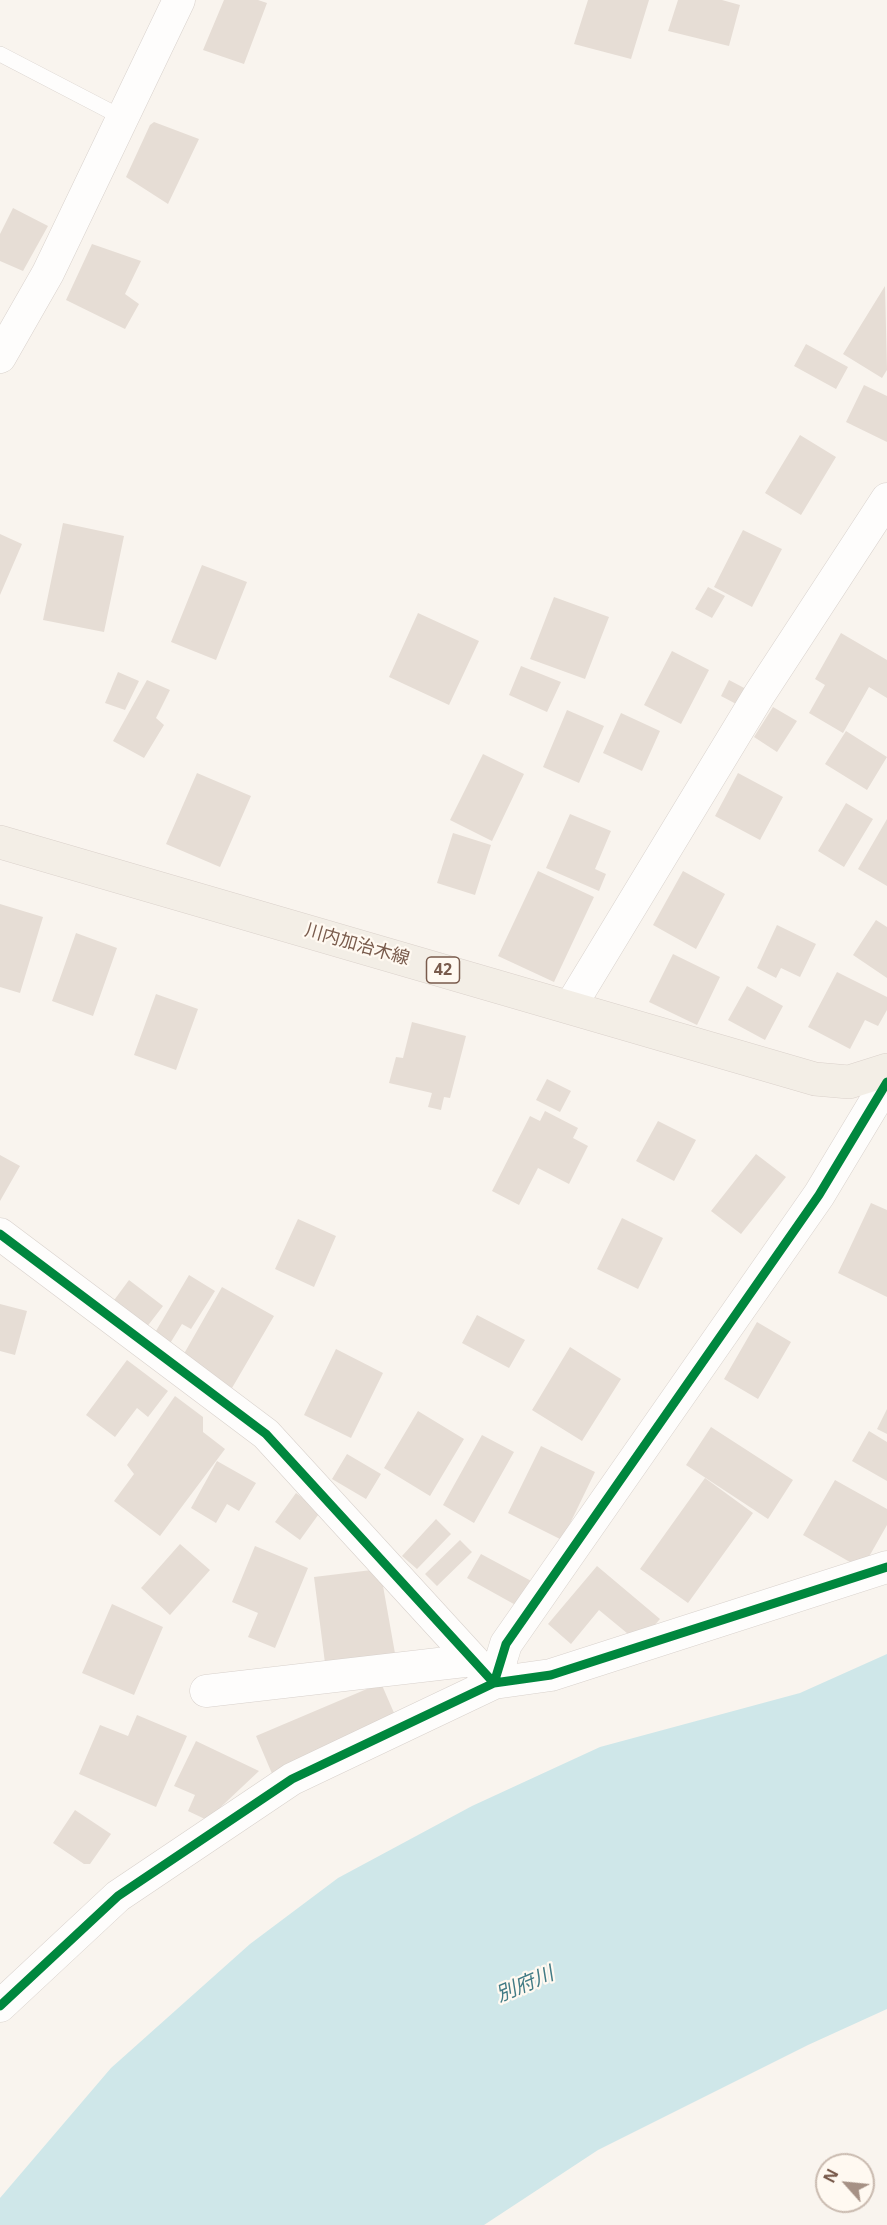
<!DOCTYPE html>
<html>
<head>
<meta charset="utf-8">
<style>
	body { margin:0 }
	#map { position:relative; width:887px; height:2225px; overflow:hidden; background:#f9f4ee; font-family:"Open Sans",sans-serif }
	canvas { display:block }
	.north { position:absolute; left:815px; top:2153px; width:60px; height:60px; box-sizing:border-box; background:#fff9f1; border:2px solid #c9baaf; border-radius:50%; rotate:297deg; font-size:16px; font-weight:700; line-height:24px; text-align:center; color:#795b4c }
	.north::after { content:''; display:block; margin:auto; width:21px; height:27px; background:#a69185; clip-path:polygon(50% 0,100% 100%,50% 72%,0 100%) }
</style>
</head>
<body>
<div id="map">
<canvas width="887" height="2225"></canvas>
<div class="north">N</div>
</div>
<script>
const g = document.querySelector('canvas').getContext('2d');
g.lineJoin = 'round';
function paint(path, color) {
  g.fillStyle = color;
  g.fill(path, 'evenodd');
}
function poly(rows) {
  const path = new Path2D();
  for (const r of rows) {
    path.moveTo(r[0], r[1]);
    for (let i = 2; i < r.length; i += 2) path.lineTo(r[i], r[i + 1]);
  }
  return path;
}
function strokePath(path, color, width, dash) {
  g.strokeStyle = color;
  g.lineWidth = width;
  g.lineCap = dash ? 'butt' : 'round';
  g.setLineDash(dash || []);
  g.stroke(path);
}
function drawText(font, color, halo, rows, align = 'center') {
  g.font = font + ' "Open Sans","Noto Sans JP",sans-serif';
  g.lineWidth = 4.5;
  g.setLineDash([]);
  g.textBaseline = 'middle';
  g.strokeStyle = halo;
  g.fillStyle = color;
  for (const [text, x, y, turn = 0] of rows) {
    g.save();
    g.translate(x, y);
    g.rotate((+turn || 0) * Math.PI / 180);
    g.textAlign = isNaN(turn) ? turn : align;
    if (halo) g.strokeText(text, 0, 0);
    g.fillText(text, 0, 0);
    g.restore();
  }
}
paint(poly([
	[887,1654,887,2009,808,2045,598,2150,484,2225,0,2225,0,2198,111,2068,250,1944,338,1878,472,1806,600,1747,800,1693]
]), '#cfe7e9');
paint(poly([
	[224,0,258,0,267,3,244,64,203,50],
	[588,0,649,0,631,59,574,44],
	[678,0,722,0,740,5,729,46,668,31],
	[154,122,199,139,168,204,126,177,150,125],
	[13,208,48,226,23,271,0,261,0,234],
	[92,244,141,261,125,294,139,304,125,329,66,300],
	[885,286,887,370,882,378,843,354],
	[806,344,848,367,836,389,794,366],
	[864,385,887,396,887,442,846,422],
	[800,435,836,457,801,515,765,493],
	[63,523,124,536,104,632,43,620],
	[743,530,782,549,752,607,714,587],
	[0,534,22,544,0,595],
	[202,565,247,582,216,660,171,642],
	[708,587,725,596,712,618,695,609],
	[554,597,609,617,585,679,530,659],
	[418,613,479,641,449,705,389,677],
	[841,633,887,660,887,698,869,687,843,733,809,713,825,685,815,679],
	[672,651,709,670,681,724,644,705],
	[521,666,561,682,547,712,509,695],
	[118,672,139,681,125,710,105,703],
	[147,680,170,690,156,718,164,725,144,758,113,741],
	[729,680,748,690,740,706,721,696],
	[773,707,797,721,777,752,754,737],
	[567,710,604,726,579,783,543,767],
	[621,713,660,731,642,771,603,753],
	[846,731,887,757,867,790,825,764],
	[483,754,524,774,492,841,450,820],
	[197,773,251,796,220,867,166,844],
	[738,773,783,797,760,840,715,816],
	[846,803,873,819,844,867,818,851],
	[570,814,611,831,595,869,606,874,599,891,546,868],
	[887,819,887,886,858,869],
	[453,833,491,845,475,895,437,883],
	[538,871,594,897,554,982,498,956],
	[683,871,725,894,696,949,653,925],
	[0,904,43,917,20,993,0,987],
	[876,920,887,927,887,978,853,955],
	[777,925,816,944,800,977,781,968,776,978,757,968],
	[76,933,117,948,93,1016,52,1001],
	[673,954,720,977,697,1025,649,1002],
	[837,972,887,997,887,1010,878,1026,865,1020,850,1049,808,1027],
	[747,986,783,1006,765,1040,728,1020],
	[156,994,198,1009,176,1070,134,1055],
	[412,1022,466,1036,450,1098,444,1097,441,1110,428,1107,432,1093,389,1083,396,1057,403,1058],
	[547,1079,571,1091,560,1112,536,1100],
	[545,1111,578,1128,573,1138,588,1146,569,1184,538,1168,519,1205,492,1191,530,1116,540,1121],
	[658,1121,696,1140,674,1181,636,1161],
	[756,1154,786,1177,741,1234,711,1211],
	[0,1155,20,1166,0,1201],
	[871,1203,887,1210,887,1297,838,1273],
	[622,1218,663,1238,638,1289,597,1269],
	[298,1219,336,1236,314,1287,275,1269],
	[189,1275,215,1291,191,1329,182,1324,169,1345,153,1336],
	[129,1280,163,1306,146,1328,112,1303],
	[222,1287,274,1316,232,1388,181,1359],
	[0,1304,27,1311,15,1355,0,1351],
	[477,1315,525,1340,509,1368,462,1343],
	[757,1322,791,1342,758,1399,724,1379],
	[570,1347,621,1379,582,1441,532,1410],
	[336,1349,383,1373,351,1438,304,1415],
	[127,1360,168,1391,148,1417,137,1408,115,1437,86,1415],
	[175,1396,203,1417,203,1432,225,1449,160,1536,114,1501,134,1474,127,1465],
	[887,1409,887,1434,877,1429],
	[418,1411,464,1439,430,1496,384,1468],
	[711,1427,793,1480,768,1519,686,1465],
	[869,1431,887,1442,887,1481,852,1461],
	[482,1435,514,1452,474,1523,443,1505],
	[541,1446,595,1472,562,1540,508,1513],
	[347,1454,381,1474,366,1499,332,1479],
	[217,1461,256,1483,239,1511,227,1504,216,1523,191,1508],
	[705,1478,753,1513,688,1603,640,1569],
	[835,1480,887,1509,887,1525,862,1569,803,1535],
	[296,1493,321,1511,300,1540,275,1522],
	[436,1519,451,1534,417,1569,402,1556],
	[460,1540,472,1552,437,1586,425,1574],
	[180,1544,210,1570,170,1615,141,1588],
	[255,1546,308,1568,275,1648,248,1637,258,1613,232,1602],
	[481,1554,535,1583,521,1608,467,1578],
	[597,1566,660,1619,639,1643,599,1610,571,1644,548,1624],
	[380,1569,396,1659,325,1663,314,1577],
	[112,1604,163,1627,134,1695,82,1673],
	[381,1683,398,1722,273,1776,256,1736],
	[137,1715,187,1736,156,1807,79,1774,100,1725,128,1736],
	[196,1741,259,1771,207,1820,188,1811,195,1795,174,1786],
	[75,1810,111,1834,90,1864,84,1864,53,1843]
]), '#e6ddd5');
const service = poly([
	[0,54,123,118]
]);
const minor = poly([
	[0,357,48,273,179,0],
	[570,1007,759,695,887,499],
	[0,1234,266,1434,494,1683],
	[494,1683,506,1644,819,1195,887,1082],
	[206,1691,473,1660],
	[0,2006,118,1896,292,1779,494,1683,551,1675,887,1567]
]);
const primary = poly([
	[0,842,815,1079,849,1082,887,1070]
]);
strokePath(service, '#d8d1cc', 16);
strokePath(minor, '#d8d1cc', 33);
strokePath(primary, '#dad1cb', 34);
strokePath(service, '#fefdfc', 15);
strokePath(minor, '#fefdfc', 32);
strokePath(primary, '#f3eee6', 33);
strokePath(poly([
	[0,1234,266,1434,494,1683],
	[494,1683,506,1644,819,1195,887,1082],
	[0,2006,118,1896,292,1779,494,1683,551,1675,887,1567]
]), '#00873e', 9);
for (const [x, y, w] of [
	[443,970,33]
]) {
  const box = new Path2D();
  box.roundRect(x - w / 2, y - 13, w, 26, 4.5);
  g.fillStyle = '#fff9f1';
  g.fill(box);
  strokePath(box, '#795b4c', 1.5);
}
drawText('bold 16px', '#795b4c', null, [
	["42",443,970]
]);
drawText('18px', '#795b4c', '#fff9f1', [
	["川内加治木線",357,945,16]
]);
drawText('italic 20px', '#427b85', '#fff9f1', [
	["別府川",525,1985,-23]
]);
</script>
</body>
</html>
